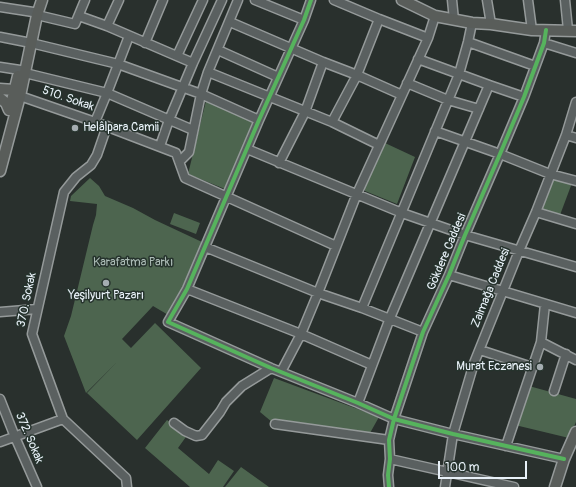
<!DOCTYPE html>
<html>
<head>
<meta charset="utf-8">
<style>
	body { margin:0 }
	#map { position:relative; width:576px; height:487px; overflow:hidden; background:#29302d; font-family:Pangolin,sans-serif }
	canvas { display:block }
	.scale { position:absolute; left:438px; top:461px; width:89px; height:18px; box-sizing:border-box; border:2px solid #e8f1f8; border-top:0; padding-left:5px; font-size:12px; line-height:14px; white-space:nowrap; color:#e8f1f8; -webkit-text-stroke:3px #26332d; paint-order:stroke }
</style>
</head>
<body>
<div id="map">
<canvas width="576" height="487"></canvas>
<div class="scale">100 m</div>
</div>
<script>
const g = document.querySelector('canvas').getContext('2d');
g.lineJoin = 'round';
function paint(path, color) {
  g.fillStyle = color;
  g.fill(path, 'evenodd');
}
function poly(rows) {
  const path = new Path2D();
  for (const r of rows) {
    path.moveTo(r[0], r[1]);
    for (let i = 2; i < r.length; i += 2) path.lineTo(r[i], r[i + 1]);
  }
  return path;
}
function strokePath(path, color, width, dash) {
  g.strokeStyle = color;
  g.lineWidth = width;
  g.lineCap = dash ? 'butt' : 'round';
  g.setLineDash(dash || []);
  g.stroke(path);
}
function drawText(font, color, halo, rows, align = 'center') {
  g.font = font + ' Pangolin,sans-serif';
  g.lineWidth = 3;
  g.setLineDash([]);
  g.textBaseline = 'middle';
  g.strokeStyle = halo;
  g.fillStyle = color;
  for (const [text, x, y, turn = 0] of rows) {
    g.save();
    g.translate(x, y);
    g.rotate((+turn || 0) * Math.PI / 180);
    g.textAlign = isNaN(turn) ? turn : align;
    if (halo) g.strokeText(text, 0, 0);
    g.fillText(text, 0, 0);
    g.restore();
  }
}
paint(poly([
	[206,101,255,122,225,189,188,174],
	[385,143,415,157,397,204,365,191,365,185],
	[551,177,572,183,560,215,539,209],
	[90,178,99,186,105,196,133,208,155,220,202,242,170,316,153,306,122,339,131,348,155,323,201,368,137,440,87,393,117,362,86,393,64,336,71,316,93,225,96,215,97,204,70,201,71,196],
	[174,213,200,223,196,234,170,224],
	[274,378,379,417,370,433,281,423,275,419,272,422,260,412],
	[529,386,576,399,576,422,569,438,515,425],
	[167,420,188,434,178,448,209,474,218,460,234,471,223,487,190,487,145,448],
	[241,467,269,487,225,487]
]), '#4d654f');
const minor = poly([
	[255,0,304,20],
	[311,0,304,20,259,120,187,289,168,322,271,368,358,403,394,419,453,434,564,459],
	[334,0,379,19,428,38],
	[452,0,454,20],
	[487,0,491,24],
	[528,0,532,30],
	[565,0,568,30],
	[0,7,33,12],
	[37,15,75,24,85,0],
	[79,16,107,26,193,63],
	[230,22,323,62,357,75,402,95],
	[107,26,119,0],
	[0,37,26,42],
	[468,42,535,66],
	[31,43,118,64,201,94,259,120],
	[145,43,163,0],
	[544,43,576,53],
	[218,50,278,77],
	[177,56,203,0],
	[0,67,20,70],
	[208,72,332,122,379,145],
	[25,73,107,93,193,130],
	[407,83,448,100,479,109],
	[489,85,524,97],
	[20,96,95,122,176,153,185,178,336,246],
	[95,122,107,93,129,36],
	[332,122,357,75,379,19],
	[107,126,97,155,91,165,76,177,64,192,32,334,63,419,126,478,127,487],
	[435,131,500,154,550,174,576,181],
	[566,135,576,138],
	[160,146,169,120,193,63,222,0],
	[247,149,402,213,465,235,576,267],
	[180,161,189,152,201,94,208,72,238,0],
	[279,163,305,112,323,62],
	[536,212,576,224],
	[205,247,318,293,362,308,423,332],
	[449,275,576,313],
	[187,289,301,334,372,365],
	[362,308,459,74,468,42,472,23],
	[0,312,37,309],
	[541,342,576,360],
	[480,350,532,367],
	[281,372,301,334,318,293,356,196,428,38,435,16],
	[554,391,566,354],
	[0,399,15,437,37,487],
	[358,403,390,318,489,85,418,59],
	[174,423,185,431,196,436,202,435,220,412,226,402,242,386,271,368],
	[275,424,389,440],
	[0,442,63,419],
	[506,446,541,342,545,304],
	[390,459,514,487],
	[389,487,388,475,390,459,389,440,394,419,423,332,449,275,465,235,500,154,524,97,544,43,546,30],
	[445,487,453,434,474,363,519,251,536,212,566,135,576,102]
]);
const major = poly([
	[402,0,435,16,472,23,491,24,532,30,576,31],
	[0,89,14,90,19,95],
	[0,98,6,103,9,110],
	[10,109,18,76],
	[0,171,20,96,37,15,42,0],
	[555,487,564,459,576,432]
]);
strokePath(minor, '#959a9a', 11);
strokePath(major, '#959a9a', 13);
strokePath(minor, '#5a6060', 8);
strokePath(major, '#595d5a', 10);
strokePath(poly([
	[311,0,304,20,259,120,187,289,168,322,271,368,358,403,394,419,453,434,564,459],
	[389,487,388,475,390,459,389,440,394,419,423,332,449,275,465,235,500,154,524,97,544,43,546,30]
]), '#56b35d', 4);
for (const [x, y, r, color] of [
	[75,128,4,"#a5adb1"],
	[106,283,4,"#a5adb1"],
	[540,367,4,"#a5adb1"]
]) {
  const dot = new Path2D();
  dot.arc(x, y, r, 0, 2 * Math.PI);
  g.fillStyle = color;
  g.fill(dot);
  strokePath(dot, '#26332d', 1.5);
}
drawText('12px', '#e8f1f8', '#26332d', [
	["510. Sokak",68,99,19],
	["Gökdere Caddesi",447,252,-67],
	["Zaimağa Caddesi",491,288,-68],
	["370. Sokak",27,300,-78],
	["372. Sokak",29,438,67]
]);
drawText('12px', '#e8f1f8', '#26332d', [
	["Helâlpara Camii",83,128],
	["Yeşilyurt Pazarı",106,296,"center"],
	["Murat Eczanesi",532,367,"right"]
], 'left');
drawText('12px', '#acbcb6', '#26332d', [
	["Karafatma Parkı",133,263]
]);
</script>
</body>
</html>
